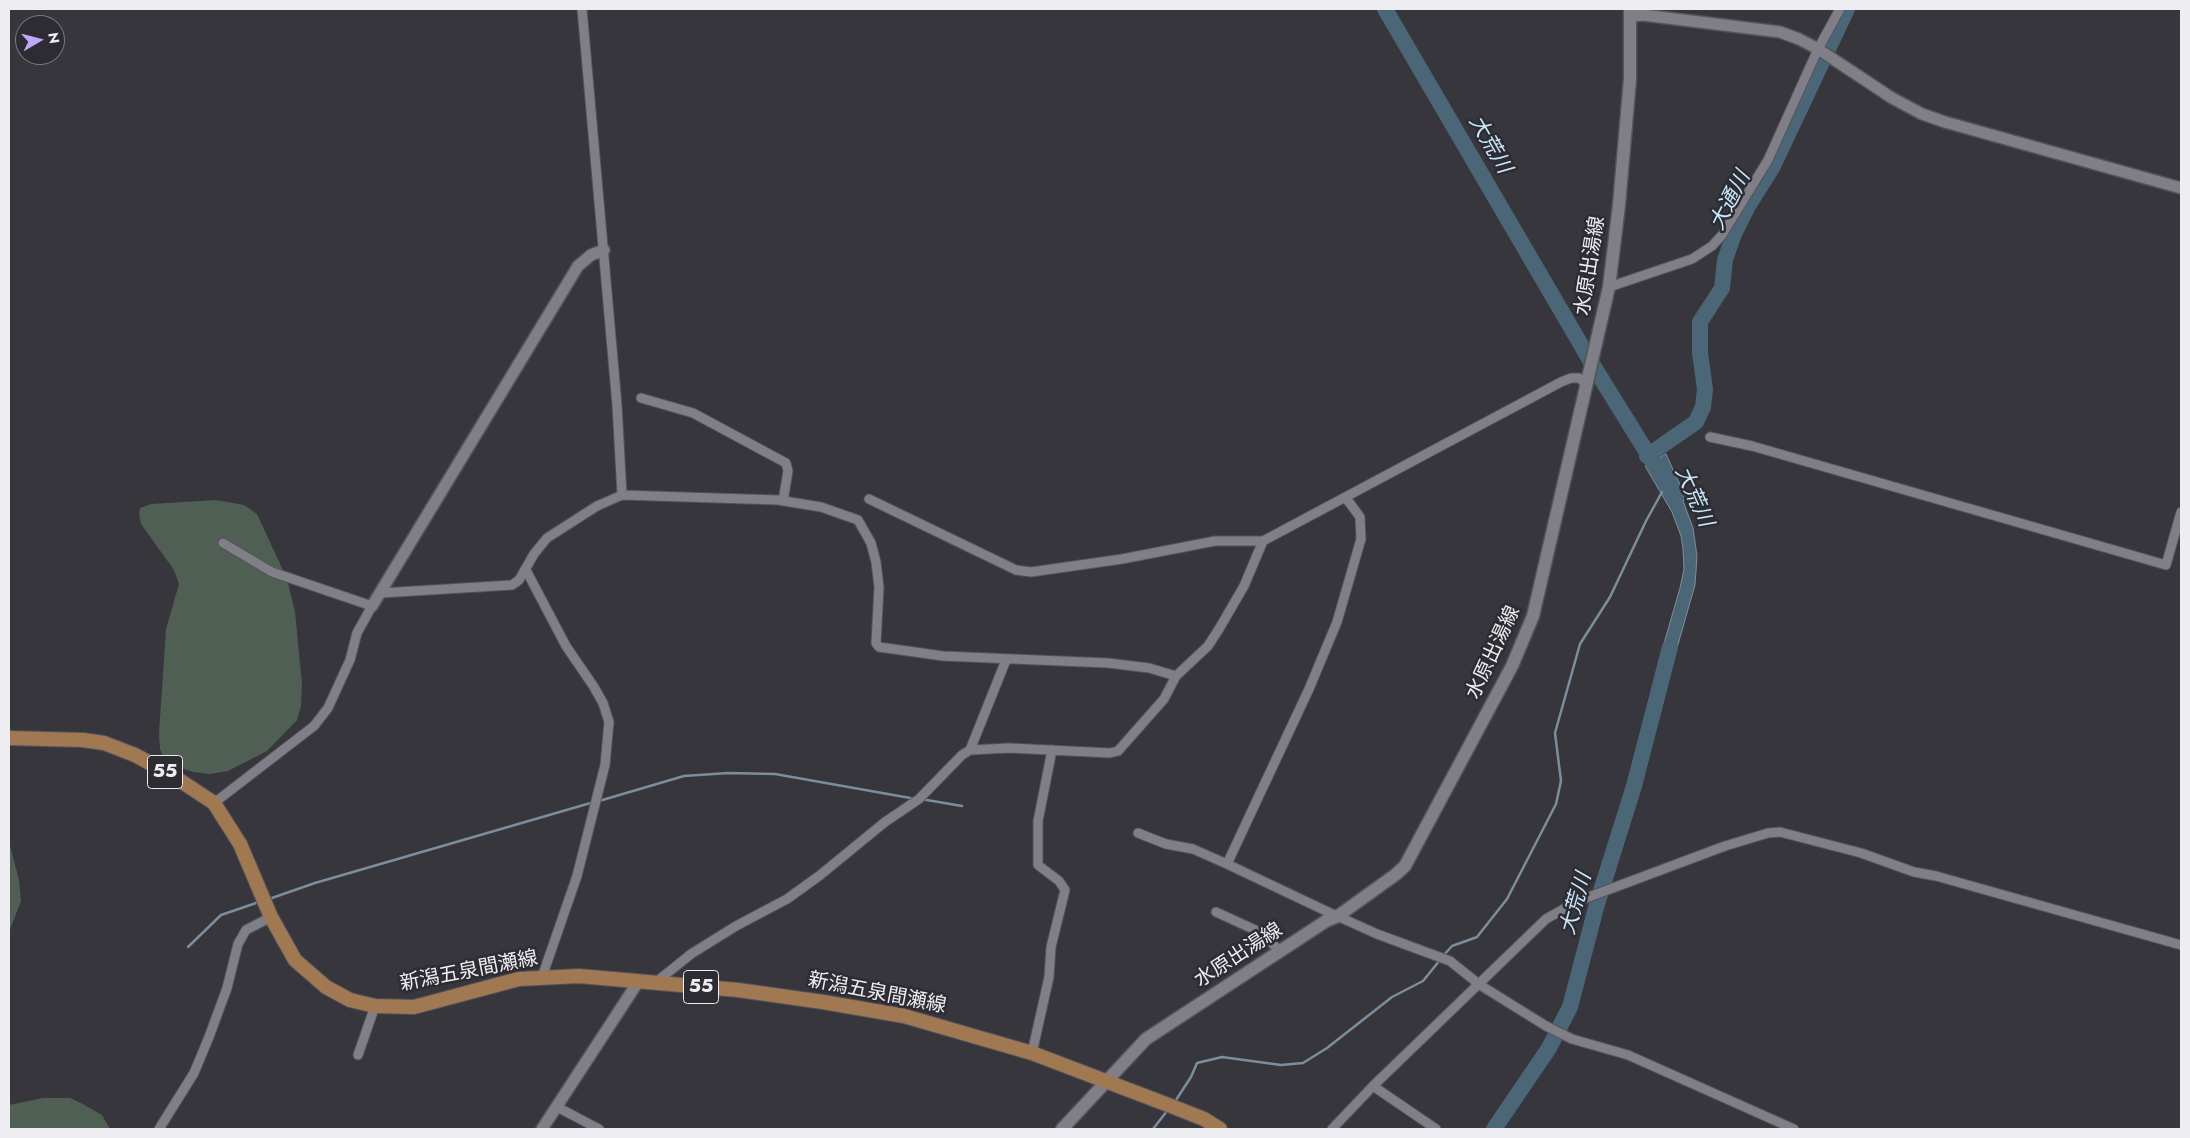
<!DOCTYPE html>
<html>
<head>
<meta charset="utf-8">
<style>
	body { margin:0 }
	#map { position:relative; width:2190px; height:1138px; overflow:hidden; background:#37363d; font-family:Jost,sans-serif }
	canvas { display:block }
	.frame { position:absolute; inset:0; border:10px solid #ededf2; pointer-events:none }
	.north { position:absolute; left:15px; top:15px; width:50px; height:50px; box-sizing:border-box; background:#2d2c33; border:1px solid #7a797f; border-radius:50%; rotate:82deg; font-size:14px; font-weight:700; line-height:20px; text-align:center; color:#ededf2 }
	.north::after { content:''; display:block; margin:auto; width:18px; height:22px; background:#bea9f5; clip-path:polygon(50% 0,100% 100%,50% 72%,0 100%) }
</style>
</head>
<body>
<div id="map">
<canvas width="2190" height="1138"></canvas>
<div class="frame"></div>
<div class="north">N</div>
</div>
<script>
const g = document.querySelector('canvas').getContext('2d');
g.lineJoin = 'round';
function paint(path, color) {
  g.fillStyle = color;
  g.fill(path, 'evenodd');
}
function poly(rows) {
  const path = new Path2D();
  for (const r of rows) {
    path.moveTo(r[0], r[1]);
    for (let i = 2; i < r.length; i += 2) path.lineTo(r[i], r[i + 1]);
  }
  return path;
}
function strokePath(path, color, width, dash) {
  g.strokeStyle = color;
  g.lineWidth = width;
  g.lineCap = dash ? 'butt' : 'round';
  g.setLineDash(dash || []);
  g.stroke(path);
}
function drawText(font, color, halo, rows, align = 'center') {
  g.font = font + ' Jost,"Noto Sans JP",sans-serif';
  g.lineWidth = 5;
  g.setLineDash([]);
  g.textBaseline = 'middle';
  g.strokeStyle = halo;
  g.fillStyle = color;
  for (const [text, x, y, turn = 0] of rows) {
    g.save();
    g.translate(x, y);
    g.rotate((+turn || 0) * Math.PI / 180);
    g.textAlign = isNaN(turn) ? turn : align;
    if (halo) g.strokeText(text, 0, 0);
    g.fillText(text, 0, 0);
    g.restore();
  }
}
paint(poly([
	[216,500,244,505,257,514,287,579,295,612,302,684,301,706,297,720,267,751,228,771,210,774,193,772,175,766,164,760,160,749,159,733,166,629,179,584,174,570,141,524,139,514,140,508,151,504],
	[9,842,19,880,21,901,9,932],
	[43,1098,70,1098,81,1103,102,1115,110,1129,9,1129,9,1105]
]), '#505f54');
const water = poly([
	[1666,454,1686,498,1683,501,1693,528,1697,556,1695,585,1671,669,1658,664,1680,588,1684,569,1683,549,1681,536,1672,512,1645,466,1666,454]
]);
paint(water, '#4b6677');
strokePath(water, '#7c8e9c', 1);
strokePath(poly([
	[921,799,962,806],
	[599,801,684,776,728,773,775,774,916,799],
	[269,899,315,883,594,802],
	[188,947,221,915,259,902],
	[1443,956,1452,946,1477,937,1507,899,1556,804,1561,781,1555,733,1580,644,1610,597,1646,521,1662,492],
	[1174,1103,1191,1077,1197,1063,1222,1057,1281,1065,1303,1063,1327,1048,1392,997,1423,981,1440,960],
	[1153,1129,1167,1111]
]), '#7c8e9c', 2.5);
strokePath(poly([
	[1385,9,1594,367,1664,480],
	[1647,456,1696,422,1703,407,1705,389,1700,353,1700,322,1722,288,1725,260,1734,234,1748,206,1772,168,1847,9],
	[1494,1129,1549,1048,1570,1007,1597,904,1634,786,1670,647]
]), '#4b6677', 16);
const minor = poly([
	[582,9,617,405,622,495],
	[1609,287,1692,259,1712,246,1722,235,1768,160,1818,49,1840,9],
	[641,398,693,413,786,463,788,471,783,501],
	[1710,437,1752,446,2166,565,2181,512],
	[1346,498,1360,517,1361,539,1337,622,1309,689,1227,864,1326,911,1377,934,1450,961,1480,985,1546,1026,1572,1039,1628,1055,1794,1129],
	[869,499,1016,570,1031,572,1122,559,1215,541,1263,541,1561,382,1571,378,1579,378,1585,383],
	[526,570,566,646,594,687,603,703,609,722,605,765,577,876,542,977],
	[381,593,512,585,519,580,534,554,547,538,597,506,622,495,778,500,821,507,858,520,871,543,876,562,879,587,876,643,879,647,943,656,1108,663,1149,668,1176,676],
	[970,750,1006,660],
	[214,803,314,726,328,708,350,660,357,633,372,606,272,572,223,543],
	[1138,833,1166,844,1193,849,1227,864],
	[1216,912,1264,934,1280,952],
	[655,983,691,954,736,926,787,899,819,876,885,822,919,799,962,755,970,750,1009,748,1110,753,1118,751,1164,699,1176,676,1208,646,1219,629,1244,586,1263,541],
	[1032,1053,1049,977,1051,947,1065,890,1059,881,1038,865,1038,821,1052,750],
	[358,1055,375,1006],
	[1373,1086,1436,1129],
	[557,1107,599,1129],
	[159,1129,194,1073,209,1037,227,988,238,944,246,930,271,917],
	[1332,1129,1373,1086,1546,919,1578,901,1725,846,1768,833,1780,832,1861,853,1914,872,1936,876,2181,945]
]);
const tertiary = poly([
	[1631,16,1643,15,1780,32,1799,39,1818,49,1892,98,1922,114,1945,122,2181,188],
	[372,606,578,266,591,255,604,250],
	[542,1129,638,982]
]);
const secondary = poly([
	[1062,1129,1146,1039,1326,921,1338,916,1395,875,1405,866,1512,666,1533,616,1609,287,1619,205,1630,79,1630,9]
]);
const primary = poly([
	[9,738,83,740,104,743,135,755,170,774,214,803,240,844,271,917,295,960,326,987,350,1000,375,1006,414,1007,519,979,579,976,738,990,823,1002,904,1016,1032,1053,1171,1106,1204,1119,1220,1129]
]);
strokePath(minor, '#54535a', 11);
strokePath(tertiary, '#54535a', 14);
strokePath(secondary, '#54535a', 15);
strokePath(primary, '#54535a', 16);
strokePath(minor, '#807f88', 9);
strokePath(tertiary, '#807f88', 11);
strokePath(secondary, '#807f88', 12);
strokePath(primary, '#a07852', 14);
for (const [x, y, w] of [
	[165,772,35],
	[701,987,35]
]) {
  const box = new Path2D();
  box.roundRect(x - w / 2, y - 16.5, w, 33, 4);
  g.fillStyle = '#2d2c33';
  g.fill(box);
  strokePath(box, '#ededf2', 1);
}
drawText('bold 19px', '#ededf2', null, [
	["55",165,772],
	["55",701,987]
]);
drawText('20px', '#ededf2', '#2d2c33', [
	["水原出湯線",1591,266,-81],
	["水原出湯線",1494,653,-65],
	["水原出湯線",1239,956,-33],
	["新潟五泉間瀬線",469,972,-11],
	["新潟五泉間瀬線",877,994,11]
]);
drawText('italic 21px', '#c8e7fb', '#2d2c33', [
	["大荒川",1489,145,60],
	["大通川",1731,201,-63],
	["大荒川",1693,497,66],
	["大荒川",1577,904,-74]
]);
</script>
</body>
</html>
